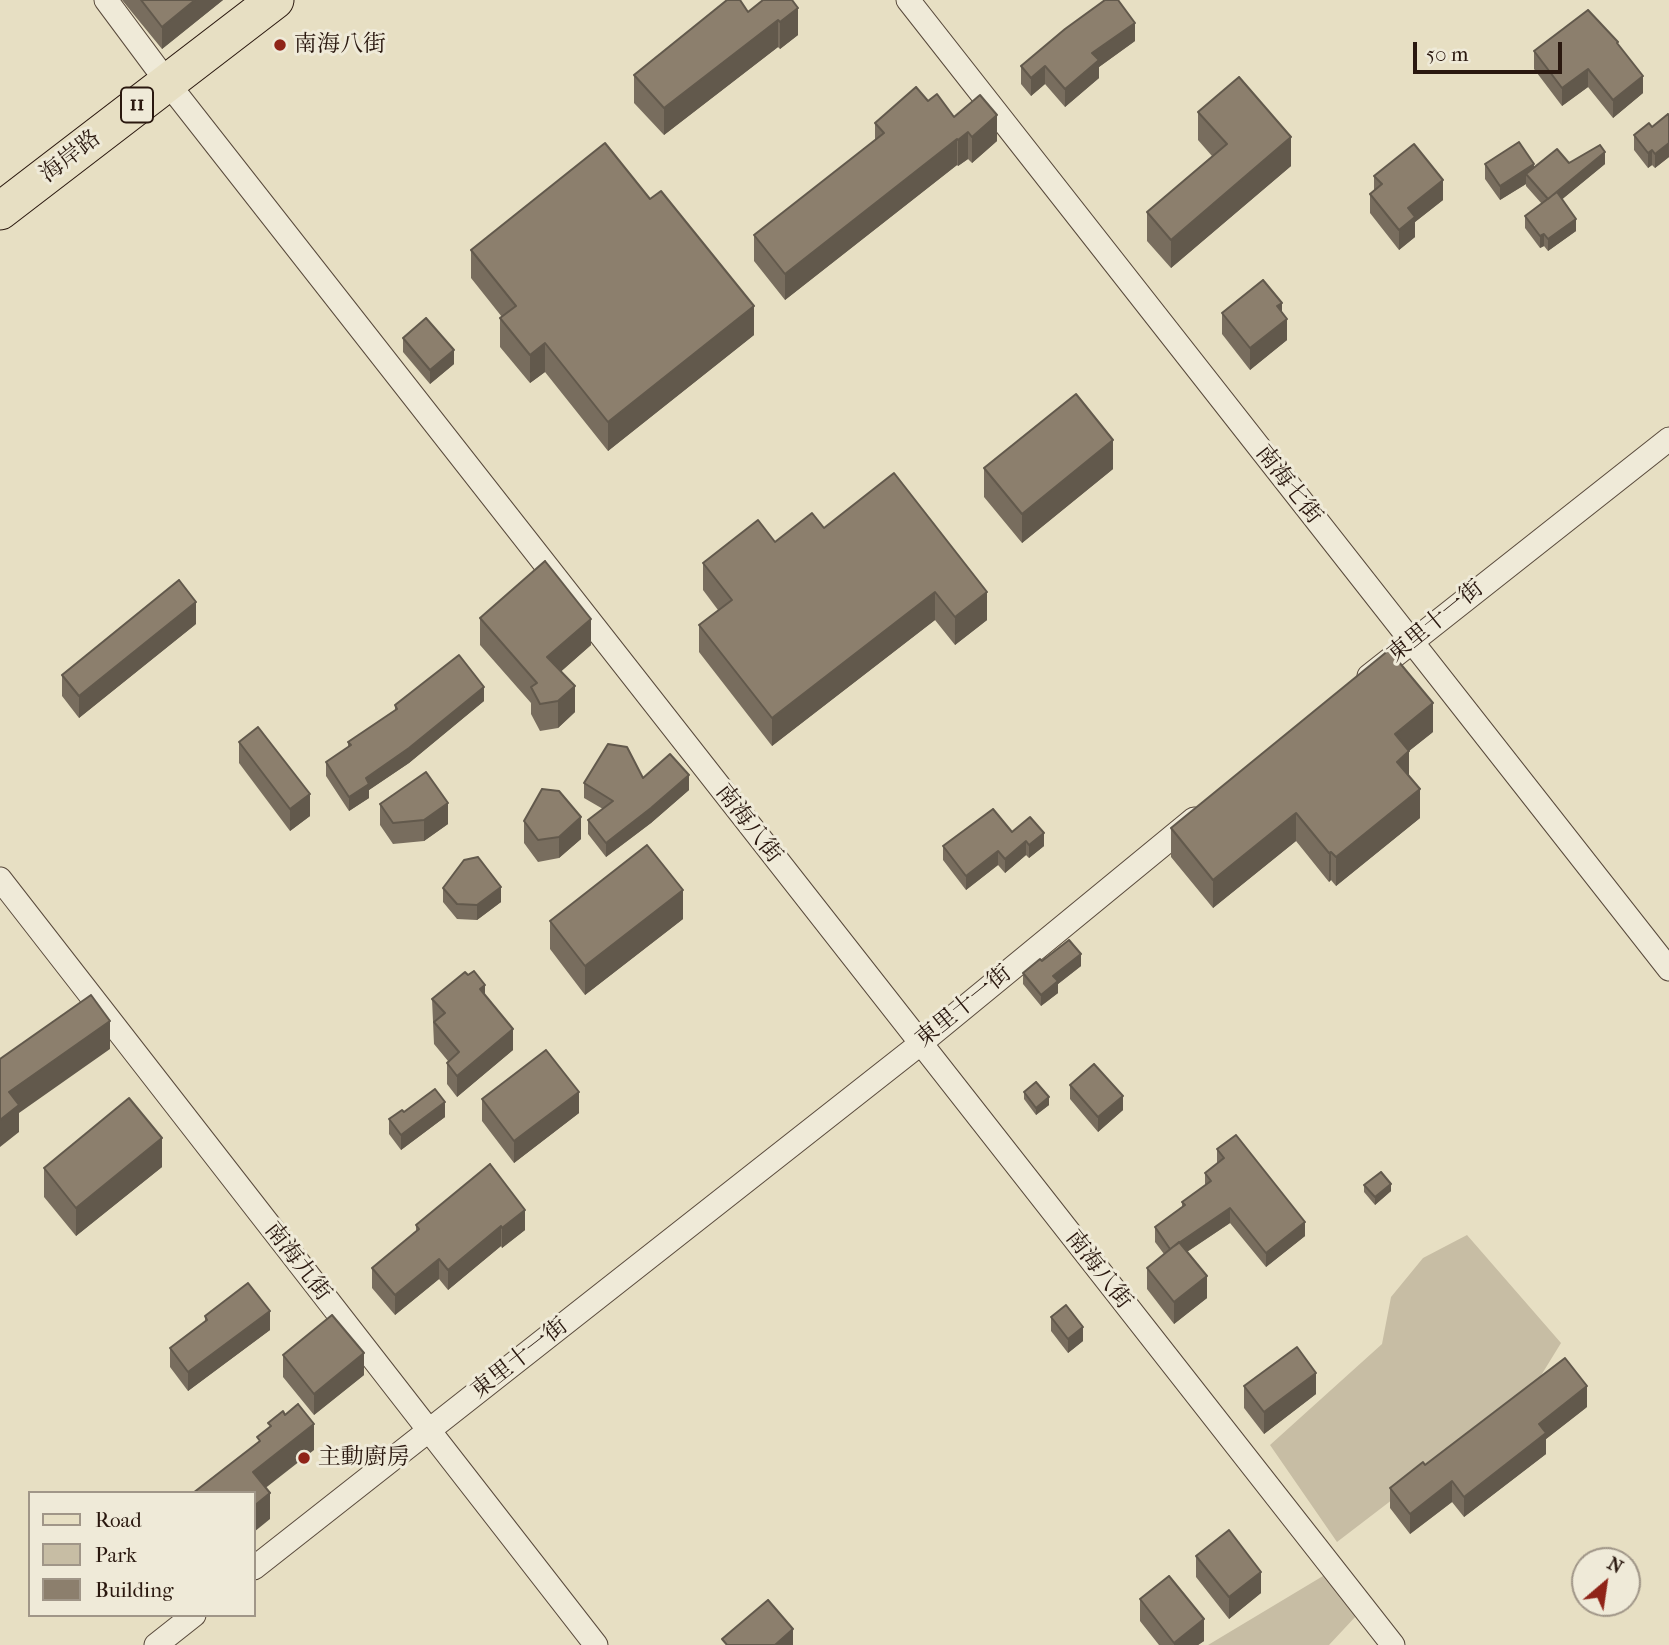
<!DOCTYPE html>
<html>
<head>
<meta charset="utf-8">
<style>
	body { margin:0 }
	#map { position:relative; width:1669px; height:1645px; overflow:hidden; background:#e7dfc3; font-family:"IM FELL French Canon",serif }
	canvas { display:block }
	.legend { position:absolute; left:28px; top:1491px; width:228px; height:126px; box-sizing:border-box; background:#efead8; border:2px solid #a09688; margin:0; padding:9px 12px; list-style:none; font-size:21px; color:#2a180f }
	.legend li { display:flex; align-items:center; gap:14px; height:35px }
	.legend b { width:35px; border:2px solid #a09688 }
	.north { position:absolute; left:1571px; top:1547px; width:70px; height:70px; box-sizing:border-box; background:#efead8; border:2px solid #a09688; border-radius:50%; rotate:29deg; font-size:19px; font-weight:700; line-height:28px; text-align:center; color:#2a180f }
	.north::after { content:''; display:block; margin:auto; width:24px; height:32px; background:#8f2418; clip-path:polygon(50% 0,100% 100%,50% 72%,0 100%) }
	.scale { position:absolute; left:1413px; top:42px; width:149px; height:32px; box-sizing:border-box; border:4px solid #2a180f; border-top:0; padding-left:9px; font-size:21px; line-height:24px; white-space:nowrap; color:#2a180f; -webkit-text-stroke:5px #efead8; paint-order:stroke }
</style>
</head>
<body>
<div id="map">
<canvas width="1669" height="1645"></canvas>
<ul class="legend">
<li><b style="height:9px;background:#e7dfc3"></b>Road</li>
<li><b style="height:19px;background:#c7bda4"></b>Park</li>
<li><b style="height:19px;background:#8c7f6d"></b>Building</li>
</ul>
<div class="north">N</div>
<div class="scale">50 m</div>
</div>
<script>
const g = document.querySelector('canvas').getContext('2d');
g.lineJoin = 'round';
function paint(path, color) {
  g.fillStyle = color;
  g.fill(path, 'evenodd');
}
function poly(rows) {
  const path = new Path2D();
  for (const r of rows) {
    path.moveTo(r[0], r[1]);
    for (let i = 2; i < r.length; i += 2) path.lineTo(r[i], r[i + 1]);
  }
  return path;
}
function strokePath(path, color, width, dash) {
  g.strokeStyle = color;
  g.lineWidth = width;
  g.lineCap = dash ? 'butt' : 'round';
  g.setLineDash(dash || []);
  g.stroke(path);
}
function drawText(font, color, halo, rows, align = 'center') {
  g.font = font + ' "IM FELL French Canon","Noto Serif TC",serif';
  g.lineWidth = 6;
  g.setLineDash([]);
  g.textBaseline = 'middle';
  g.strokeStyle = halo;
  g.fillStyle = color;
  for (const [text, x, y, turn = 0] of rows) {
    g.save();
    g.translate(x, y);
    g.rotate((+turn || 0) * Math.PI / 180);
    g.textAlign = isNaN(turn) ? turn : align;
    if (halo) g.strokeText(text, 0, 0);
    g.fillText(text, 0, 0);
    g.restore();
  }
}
paint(poly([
	[1467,1235,1561,1343,1529,1395,1337,1542,1270,1445,1382,1344,1391,1297,1423,1258],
	[1328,1573,1357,1615,1329,1645,1208,1645]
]), '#c7bda4');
const minor = poly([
	[106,0,167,82,1393,1645],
	[908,0,1669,969],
	[1369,676,1669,439],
	[0,879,596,1645],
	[254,1568,920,1044,1194,819],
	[156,1645,194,1615]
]);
const primary = poly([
	[0,211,275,0]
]);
strokePath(minor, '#594a3c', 25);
strokePath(primary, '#2a180f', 39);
strokePath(minor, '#efead8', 23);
strokePath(primary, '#e7dfc3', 37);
paint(poly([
	[122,0,223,0,162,49],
	[763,0,798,35,780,49,778,47,664,135,634,103,634,75,748,12],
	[1135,41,1099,67,1099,78,1065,107,1045,84,1031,96,1021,84,1021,66],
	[1618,45,1643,93,1613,118,1588,87,1562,106,1534,69,1534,51],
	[928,101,997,141,972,163,968,159,958,166,957,165,785,300,754,261,754,235,875,140,875,123],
	[1198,112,1291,166,1171,268,1147,241,1147,212,1212,156,1198,140],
	[1669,116,1669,157,1655,168,1652,165,1648,168,1634,150,1634,135,1652,127],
	[1569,163,1605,164,1562,199,1576,231,1548,251,1544,246,1540,248,1525,228,1525,216,1542,204,1526,186,1526,184,1500,200,1485,179,1485,164,1534,168],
	[1374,176,1443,200,1415,222,1415,237,1399,250,1370,213,1370,194,1374,190],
	[471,250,754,335,608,451,545,372,530,383,500,347,500,318,502,317,471,278],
	[1282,312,1287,340,1250,370,1222,334,1222,313],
	[403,338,454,364,430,384,403,352],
	[984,468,1113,469,1022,543,984,497],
	[824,528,987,620,955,645,935,620,772,746,699,652,699,625,718,610,703,590,703,563],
	[480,618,591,645,561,671,575,712,558,728,540,731,531,714,531,703,480,645],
	[196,624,79,718,62,696,62,675],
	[484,701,409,763,369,790,369,798,349,811,326,776,326,762,348,747,348,742,395,711,395,705],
	[1433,732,1409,751,1409,777,1420,818,1336,886,1331,880,1329,882,1296,841,1213,908,1171,857,1171,828],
	[239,742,310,816,290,831,239,763],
	[643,778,689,790,651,823,606,857,588,834,588,820,603,809,584,798,584,783],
	[380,804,448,824,424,841,393,844,380,825],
	[524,821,581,839,559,858,538,862,524,843],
	[1012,832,1044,846,1029,858,1026,855,1005,873,998,865,966,890,943,860,943,846],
	[443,888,501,902,477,920,457,919,443,902],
	[683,919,585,995,550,949,550,921],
	[1042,961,1081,966,1058,984,1058,993,1041,1006,1023,984,1023,973],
	[485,995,513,1050,457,1097,447,1084,447,1063,448,1061,434,1044,432,999],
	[1070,1085,1123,1110,1098,1132,1070,1099],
	[1024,1092,1049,1105,1036,1115,1024,1099],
	[482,1099,579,1113,514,1163,482,1121],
	[404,1112,445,1117,401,1150,389,1134,389,1119],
	[1217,1149,1305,1236,1266,1267,1230,1223,1187,1252,1207,1298,1174,1324,1147,1289,1147,1268,1164,1254,1155,1242,1155,1227,1182,1207,1182,1202,1205,1185,1205,1173,1217,1164],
	[490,1164,525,1230,502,1248,501,1246,448,1290,439,1279,395,1315,372,1288,372,1268,416,1231,416,1225],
	[162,1167,76,1236,44,1197,44,1168],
	[1364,1185,1391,1191,1375,1205,1364,1192],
	[205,1316,270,1330,188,1391,170,1367,170,1348,205,1322],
	[1051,1317,1083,1341,1068,1353,1051,1331],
	[283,1355,364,1375,314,1415,283,1377],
	[1244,1386,1316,1394,1264,1434,1244,1408],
	[1587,1407,1546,1439,1546,1454,1464,1517,1452,1502,1410,1534,1390,1508,1390,1488,1425,1465],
	[1196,1556,1261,1593,1229,1619,1196,1577],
	[1140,1599,1204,1641,1198,1645,1159,1645,1140,1621]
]), '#786d5e');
paint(poly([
	[195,0,223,0,162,49,162,27],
	[798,8,798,35,780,49,780,22],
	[778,20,778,47,664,135,664,108],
	[1135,23,1135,41,1099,67,1099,78,1065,107,1065,89,1092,53],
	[1045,66,1045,84,1031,96,1031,78],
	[1588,69,1588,87,1562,106,1562,88],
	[1643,76,1643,93,1613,118,1613,100],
	[997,115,997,141,972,163,972,137],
	[968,132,968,159,958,166,958,140],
	[1291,137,1291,166,1171,268,1171,240],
	[957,139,957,165,785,300,785,274],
	[1669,143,1669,157,1655,168,1655,154],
	[1652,150,1652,165,1648,168,1648,153],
	[1605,152,1605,164,1548,211,1548,199],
	[1534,164,1534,178,1526,174,1526,184,1500,200,1500,186],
	[1443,180,1443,200,1415,222,1415,237,1399,250,1399,230,1408,208],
	[1576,219,1576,231,1548,251,1548,239],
	[1544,234,1544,246,1540,248,1540,236],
	[1282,303,1282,323,1287,319,1287,340,1250,370,1250,348,1277,306],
	[754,306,754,335,608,451,608,422],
	[545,343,545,372,530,383,530,355],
	[454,350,454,364,430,384,430,370],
	[1113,440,1113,469,1022,543,1022,514],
	[935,592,935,620,772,746,772,718],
	[987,592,987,620,955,645,955,617],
	[196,602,196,624,79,718,79,696],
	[591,619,591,645,547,684,547,657],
	[575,686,575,712,558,728,558,701],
	[484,687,484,701,409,763,369,790,369,798,349,811,349,797,366,778],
	[1433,703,1433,732,1395,762,1395,734],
	[1409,751,1409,780,1397,762],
	[689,775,689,790,651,823,606,857,606,843],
	[1420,789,1420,818,1336,886,1336,857],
	[310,794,310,816,290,831,290,809],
	[448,803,448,824,424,841,424,820],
	[1296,813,1296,841,1213,908,1213,880],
	[581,817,581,839,559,858,559,837],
	[1044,833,1044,846,1029,858,1029,845],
	[1026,841,1026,855,1005,873,1005,859],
	[998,851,998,865,966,890,966,876],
	[1331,852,1331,880,1329,882,1329,853],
	[501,887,501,902,477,920,477,905],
	[683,890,683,919,585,995,585,966],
	[1081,954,1081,966,1058,984,1058,993,1041,1006,1041,995,1053,976],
	[485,985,485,1007,480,989],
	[110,1021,110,1049,19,1113,19,1132,0,1147,0,1120,9,1092],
	[513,1029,513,1050,457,1097,457,1076],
	[579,1092,579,1113,514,1163,514,1141],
	[1123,1096,1123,1110,1098,1132,1098,1117],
	[1049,1097,1049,1105,1036,1115,1036,1108],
	[445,1102,445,1117,401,1150,401,1135],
	[162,1138,162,1167,76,1236,76,1208],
	[1391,1184,1391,1191,1375,1205,1375,1197],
	[1230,1208,1230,1223,1170,1263,1170,1249],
	[525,1210,525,1230,502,1248,502,1228],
	[1305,1222,1305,1236,1266,1267,1266,1253],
	[501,1226,501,1246,448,1290,448,1270],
	[439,1259,439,1279,395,1315,395,1295],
	[1207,1276,1207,1298,1174,1324,1174,1302],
	[270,1311,270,1330,188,1391,188,1372],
	[1083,1327,1083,1341,1068,1353,1068,1339],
	[364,1353,364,1375,314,1415,314,1394],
	[1316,1373,1316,1394,1264,1434,1264,1412],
	[1587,1386,1587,1407,1546,1439,1546,1454,1464,1517,1464,1497,1539,1424],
	[314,1424,314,1450,254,1497,253,1472],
	[1452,1481,1452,1502,1410,1534,1410,1514],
	[270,1493,270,1519,254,1532,254,1506],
	[1261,1572,1261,1593,1229,1619,1229,1597],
	[1204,1619,1204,1641,1198,1645,1174,1645,1174,1643],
	[793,1629,793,1645,775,1645]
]), '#62594c');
const building = poly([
	[141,0,195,0,162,27,141,0],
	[727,0,740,0,748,12,763,0,792,0,798,8,780,22,778,20,664,108,634,75,727,0],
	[1105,0,1118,0,1135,23,1092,53,1099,60,1065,89,1045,66,1031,78,1021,66,1065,29,1105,0],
	[1588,10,1618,42,1617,43,1643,76,1613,100,1588,69,1562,88,1534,51,1588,10],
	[1239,77,1291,137,1171,240,1147,212,1227,144,1198,112,1239,77],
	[916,87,928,101,937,94,954,117,980,95,997,115,972,137,968,132,958,140,957,139,785,274,754,235,884,133,875,123,916,87],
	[1668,114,1669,116,1669,143,1655,154,1652,150,1648,153,1634,135,1649,123,1652,127,1668,114],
	[1519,142,1534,164,1500,186,1485,164,1519,142],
	[605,143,650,199,661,191,754,306,608,422,545,343,530,355,500,318,516,306,471,250,605,143],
	[1414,144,1443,180,1408,208,1415,217,1399,230,1370,194,1382,184,1374,176,1414,144],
	[1600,145,1605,152,1548,199,1526,174,1557,149,1569,163,1600,145],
	[1557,192,1576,219,1548,239,1544,234,1540,236,1525,216,1557,192],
	[1263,280,1282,303,1277,306,1287,319,1250,348,1222,313,1263,280],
	[426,318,454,350,430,370,403,338,426,318],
	[1076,394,1113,440,1022,514,984,468,1076,394],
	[894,473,987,592,955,617,935,592,772,718,699,625,732,600,703,563,758,520,775,542,812,513,824,528,894,473],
	[545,561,591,619,547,657,575,686,558,701,540,704,531,687,537,683,480,618,545,561],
	[179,580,196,602,79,696,62,675,179,580],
	[1389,650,1433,703,1395,734,1409,751,1397,762,1420,789,1336,857,1331,852,1329,853,1296,813,1213,880,1171,828,1389,650],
	[459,655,484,687,409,748,366,778,369,784,349,797,326,762,351,745,348,742,397,709,395,705,459,655],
	[258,727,310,794,290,809,239,742,258,727],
	[608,744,627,747,643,778,670,754,689,775,651,808,606,843,588,820,613,801,584,783,608,744],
	[426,772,448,803,424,820,393,823,380,804,426,772],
	[542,789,559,791,581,817,559,837,538,840,524,821,542,789],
	[993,809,1012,832,1030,817,1044,833,1029,845,1026,841,1005,859,998,851,966,876,943,846,993,809],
	[647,845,683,890,585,966,550,921,647,845],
	[478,857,501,887,477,905,457,904,443,888,464,860,478,857],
	[1069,940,1081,954,1053,976,1058,981,1041,995,1023,973,1040,959,1042,961,1069,940],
	[474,971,485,985,480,989,513,1029,457,1076,447,1063,459,1052,434,1022,445,1013,432,999,465,972,468,975,474,971],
	[91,995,110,1021,9,1092,19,1105,0,1120,0,1059,91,995],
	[546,1050,579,1092,514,1141,482,1099,546,1050],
	[1094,1064,1123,1096,1098,1117,1070,1085,1094,1064],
	[1036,1082,1049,1097,1036,1108,1024,1092,1036,1082],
	[435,1089,445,1102,401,1135,389,1119,402,1110,404,1112,435,1089],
	[129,1098,162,1138,76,1208,44,1168,129,1098],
	[1236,1135,1305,1222,1266,1253,1230,1208,1170,1249,1155,1227,1185,1205,1182,1202,1211,1181,1205,1173,1224,1158,1217,1149,1236,1135],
	[490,1164,525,1210,502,1228,501,1226,448,1270,439,1259,395,1295,372,1268,419,1229,416,1225,490,1164],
	[1381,1172,1391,1184,1375,1197,1364,1185,1381,1172],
	[1179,1242,1207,1276,1174,1302,1147,1268,1179,1242],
	[248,1283,270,1311,188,1372,170,1348,207,1320,205,1316,248,1283],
	[1066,1305,1083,1327,1068,1339,1051,1317,1066,1305],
	[332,1315,364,1353,314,1394,283,1355,332,1315],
	[1297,1347,1316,1373,1264,1412,1244,1386,1297,1347],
	[1565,1358,1587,1386,1539,1424,1546,1433,1464,1497,1452,1481,1410,1514,1390,1488,1423,1462,1425,1465,1565,1358],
	[298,1404,314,1424,253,1472,270,1493,254,1506,254,1493,193,1493,260,1441,257,1437,271,1426,268,1423,283,1411,285,1415,298,1404],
	[1229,1530,1261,1572,1229,1597,1196,1556,1229,1530],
	[1169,1576,1204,1619,1174,1643,1140,1599,1169,1576],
	[768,1600,793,1629,775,1645,727,1645,722,1639,768,1600]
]);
paint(building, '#8c7f6d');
strokePath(building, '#62594c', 2);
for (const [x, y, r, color] of [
	[280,45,7,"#8f2418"],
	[304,1458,7,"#8f2418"]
]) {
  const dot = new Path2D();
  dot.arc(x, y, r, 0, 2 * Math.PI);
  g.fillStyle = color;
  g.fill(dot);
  strokePath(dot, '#efead8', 2.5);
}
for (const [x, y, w] of [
	[137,105,32]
]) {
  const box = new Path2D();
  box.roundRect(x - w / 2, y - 17.5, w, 35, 5);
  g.fillStyle = '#efead8';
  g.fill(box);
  strokePath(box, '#2a180f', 2);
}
drawText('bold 21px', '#2a180f', null, [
	["11",137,105]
]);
drawText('23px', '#2a180f', '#efead8', [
	["南海八街",294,45],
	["主動廚房",318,1458]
], 'left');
drawText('23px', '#2a180f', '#efead8', [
	["海岸路",71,157,-38],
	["南海七街",1288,485,52],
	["東里十一街",1436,622,-39],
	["南海八街",748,824,52],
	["東里十一街",964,1007,-39],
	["南海九街",297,1262,52],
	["南海八街",1098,1270,52],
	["東里十一街",520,1359,-38]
]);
</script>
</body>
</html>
